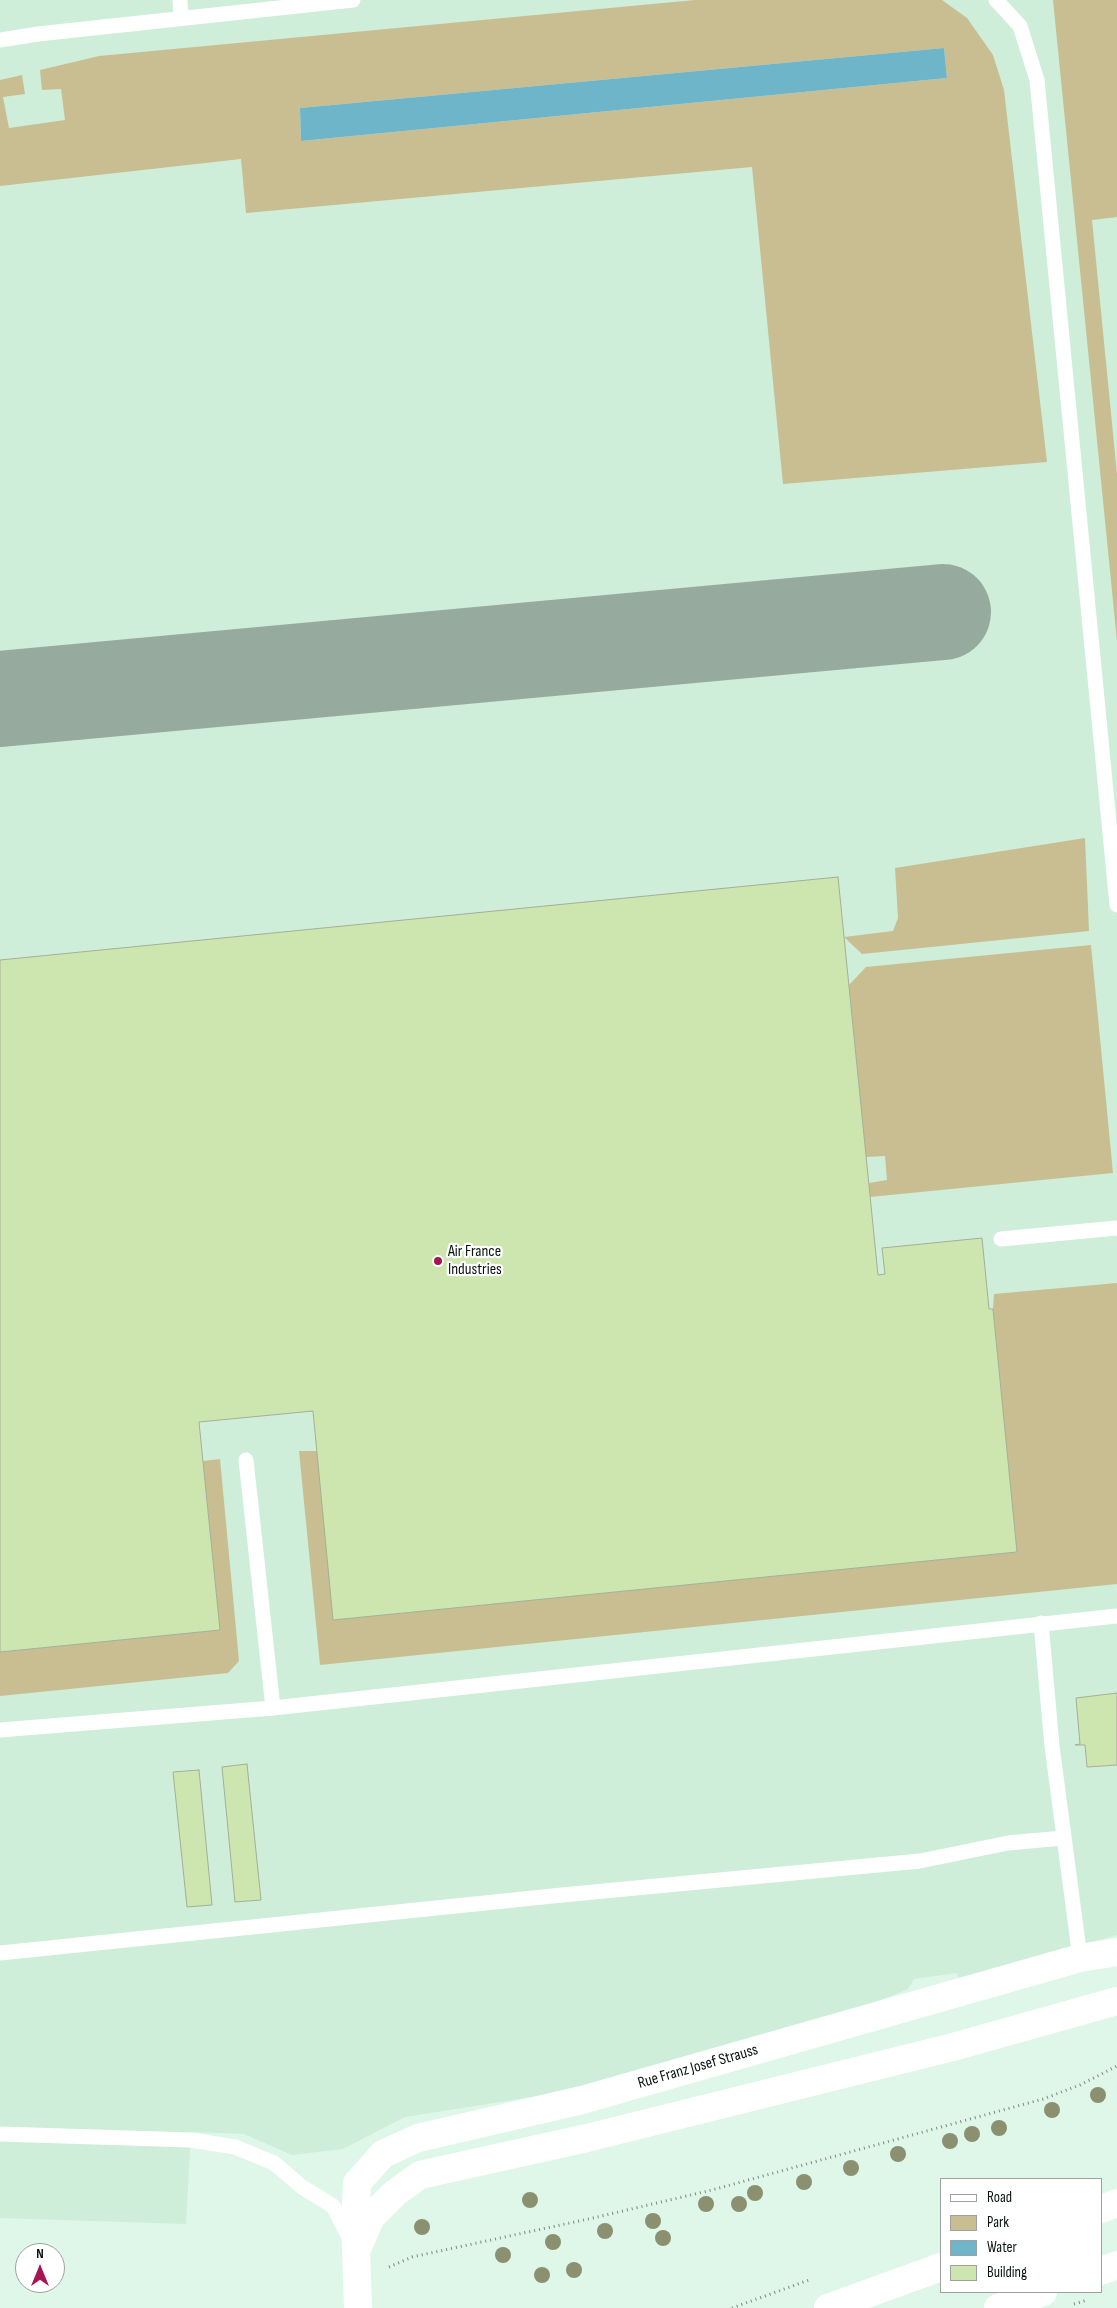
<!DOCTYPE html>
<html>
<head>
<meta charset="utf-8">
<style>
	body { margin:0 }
	#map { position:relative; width:1117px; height:2308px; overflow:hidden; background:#dff7e8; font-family:"Sofia Sans Condensed",sans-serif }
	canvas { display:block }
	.legend { position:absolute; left:940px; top:2178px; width:162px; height:115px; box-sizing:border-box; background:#fff; border:1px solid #9da19f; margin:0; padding:6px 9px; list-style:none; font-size:15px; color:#0a130e }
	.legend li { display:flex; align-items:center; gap:10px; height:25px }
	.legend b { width:25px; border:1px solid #9da19f }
	.north { position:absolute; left:15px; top:2243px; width:50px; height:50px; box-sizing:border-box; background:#fff; border:1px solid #9da19f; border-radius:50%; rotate:0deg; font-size:14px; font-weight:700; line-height:20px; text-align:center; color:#0a130e }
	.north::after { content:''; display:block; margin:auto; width:18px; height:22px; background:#a61451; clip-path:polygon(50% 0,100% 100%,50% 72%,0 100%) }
</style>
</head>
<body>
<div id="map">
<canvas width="1117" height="2308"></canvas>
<ul class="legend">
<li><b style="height:6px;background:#fff"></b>Road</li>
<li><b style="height:14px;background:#c8be92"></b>Park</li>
<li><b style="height:14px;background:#6fb5ca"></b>Water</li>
<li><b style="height:14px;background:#cde5ae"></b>Building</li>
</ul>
<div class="north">N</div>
</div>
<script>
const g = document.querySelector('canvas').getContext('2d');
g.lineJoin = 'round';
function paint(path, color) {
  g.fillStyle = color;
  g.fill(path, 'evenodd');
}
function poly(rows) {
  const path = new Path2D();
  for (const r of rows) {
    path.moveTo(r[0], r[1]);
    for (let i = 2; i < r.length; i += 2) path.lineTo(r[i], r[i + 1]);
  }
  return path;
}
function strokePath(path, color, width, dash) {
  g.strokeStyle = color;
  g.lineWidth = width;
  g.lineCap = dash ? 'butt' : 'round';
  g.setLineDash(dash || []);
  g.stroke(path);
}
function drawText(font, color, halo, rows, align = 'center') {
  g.font = font + ' "Sofia Sans Condensed",sans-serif';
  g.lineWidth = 4.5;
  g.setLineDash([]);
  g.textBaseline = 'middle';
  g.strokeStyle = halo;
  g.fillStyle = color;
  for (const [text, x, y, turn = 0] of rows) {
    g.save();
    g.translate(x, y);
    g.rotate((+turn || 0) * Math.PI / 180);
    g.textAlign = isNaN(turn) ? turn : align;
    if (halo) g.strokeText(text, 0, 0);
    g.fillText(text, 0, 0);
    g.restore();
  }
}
paint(poly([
	[0,0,1117,0,1117,1935,959,1980,957,1973,914,1979,908,1989,854,2011,582,2089,405,2117,343,2149,292,2155,244,2134,191,2132,186,2224,0,2218]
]), '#ceeeda');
paint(poly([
	[695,0,942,0,967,18,993,55,1004,90,1047,462,783,484,752,167,246,213,241,159,0,186,0,80,22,75,25,94,3,97,9,128,65,120,61,89,42,90,40,70,99,56],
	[944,48,947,78,301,141,300,108],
	[1053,0,1117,0,1117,217,1092,220,1117,474,1117,641],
	[1085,838,1089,931,862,954,844,937,893,931,898,918,895,868],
	[1091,945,1113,1173,870,1197,869,1183,887,1180,885,1156,866,1157,849,985,866,967],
	[1117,1283,1117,1584,320,1665,299,1451,317,1451,334,1620,1017,1552,993,1309,994,1294],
	[220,1459,239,1661,228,1673,0,1696,0,1652,220,1630,203,1461]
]), '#c8be92');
paint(poly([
	[944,48,947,78,301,141,300,108]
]), '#6fb5ca');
strokePath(poly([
	[0,699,943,612]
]), '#97aa9e', 96);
const building = poly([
	[838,877,878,1275,885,1274,882,1248,982,1238,989,1309,993,1309,1017,1552,333,1620,313,1411,199,1422,220,1630,0,1652,0,960,838,877],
	[1117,1693,1117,1765,1087,1767,1085,1745,1075,1745,1080,1744,1076,1698,1117,1693],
	[247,1764,261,1900,235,1902,222,1767,247,1764],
	[199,1770,212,1905,187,1907,173,1772,199,1770]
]);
paint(building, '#cde5ae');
strokePath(building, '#a5af99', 1);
strokePath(poly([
	[389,2267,412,2257,593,2218,712,2190,1043,2099,1080,2085,1117,2066],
	[1074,2304,1087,2300],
	[732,2308,809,2280]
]), '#7a8b81', 3, [1, 4]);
strokePath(poly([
	[180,0,181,18],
	[996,0,1020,26,1037,80,1117,905],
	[0,40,38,34,353,0],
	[1001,1239,1117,1228],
	[246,1460,273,1708],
	[1041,1623,1052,1746,1080,1958],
	[0,1730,273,1708,1117,1616],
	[0,1953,562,1895,920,1861,1008,1843,1063,1838],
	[0,2134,191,2140,235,2147,274,2163,302,2187,333,2206,350,2239]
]), '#fff', 15);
strokePath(poly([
	[1101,2209,1117,2203],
	[358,2247,371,2217,395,2193,420,2175,587,2138,953,2047,1117,2001],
	[1101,2271,1117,2265],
	[358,2308,355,2222,357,2183,383,2154,418,2138,582,2100,1080,1958,1117,1952],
	[828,2308,941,2267],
	[998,2308,1043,2292]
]), '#fff', 28);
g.fillStyle = '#8a9070';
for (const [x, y] of [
	[1098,2095],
	[1052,2110],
	[999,2128],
	[972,2134],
	[950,2141],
	[898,2154],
	[851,2168],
	[804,2182],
	[755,2193],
	[530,2200],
	[706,2204],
	[739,2204],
	[653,2221],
	[422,2227],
	[605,2231],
	[663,2238],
	[553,2242],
	[503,2255],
	[574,2270],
	[542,2275]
]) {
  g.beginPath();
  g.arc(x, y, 8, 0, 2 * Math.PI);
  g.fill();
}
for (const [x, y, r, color] of [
	[438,1261,5,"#a61451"]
]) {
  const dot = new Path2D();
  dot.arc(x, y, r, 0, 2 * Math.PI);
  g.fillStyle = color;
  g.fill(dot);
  strokePath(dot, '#fff', 2);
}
drawText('16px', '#0a130e', '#fff', [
	["Air France",448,1252],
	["Industries",448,1270]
], 'left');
drawText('16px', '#0a130e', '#fff', [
	["Rue Franz Josef Strauss",698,2067,-16]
]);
</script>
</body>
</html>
